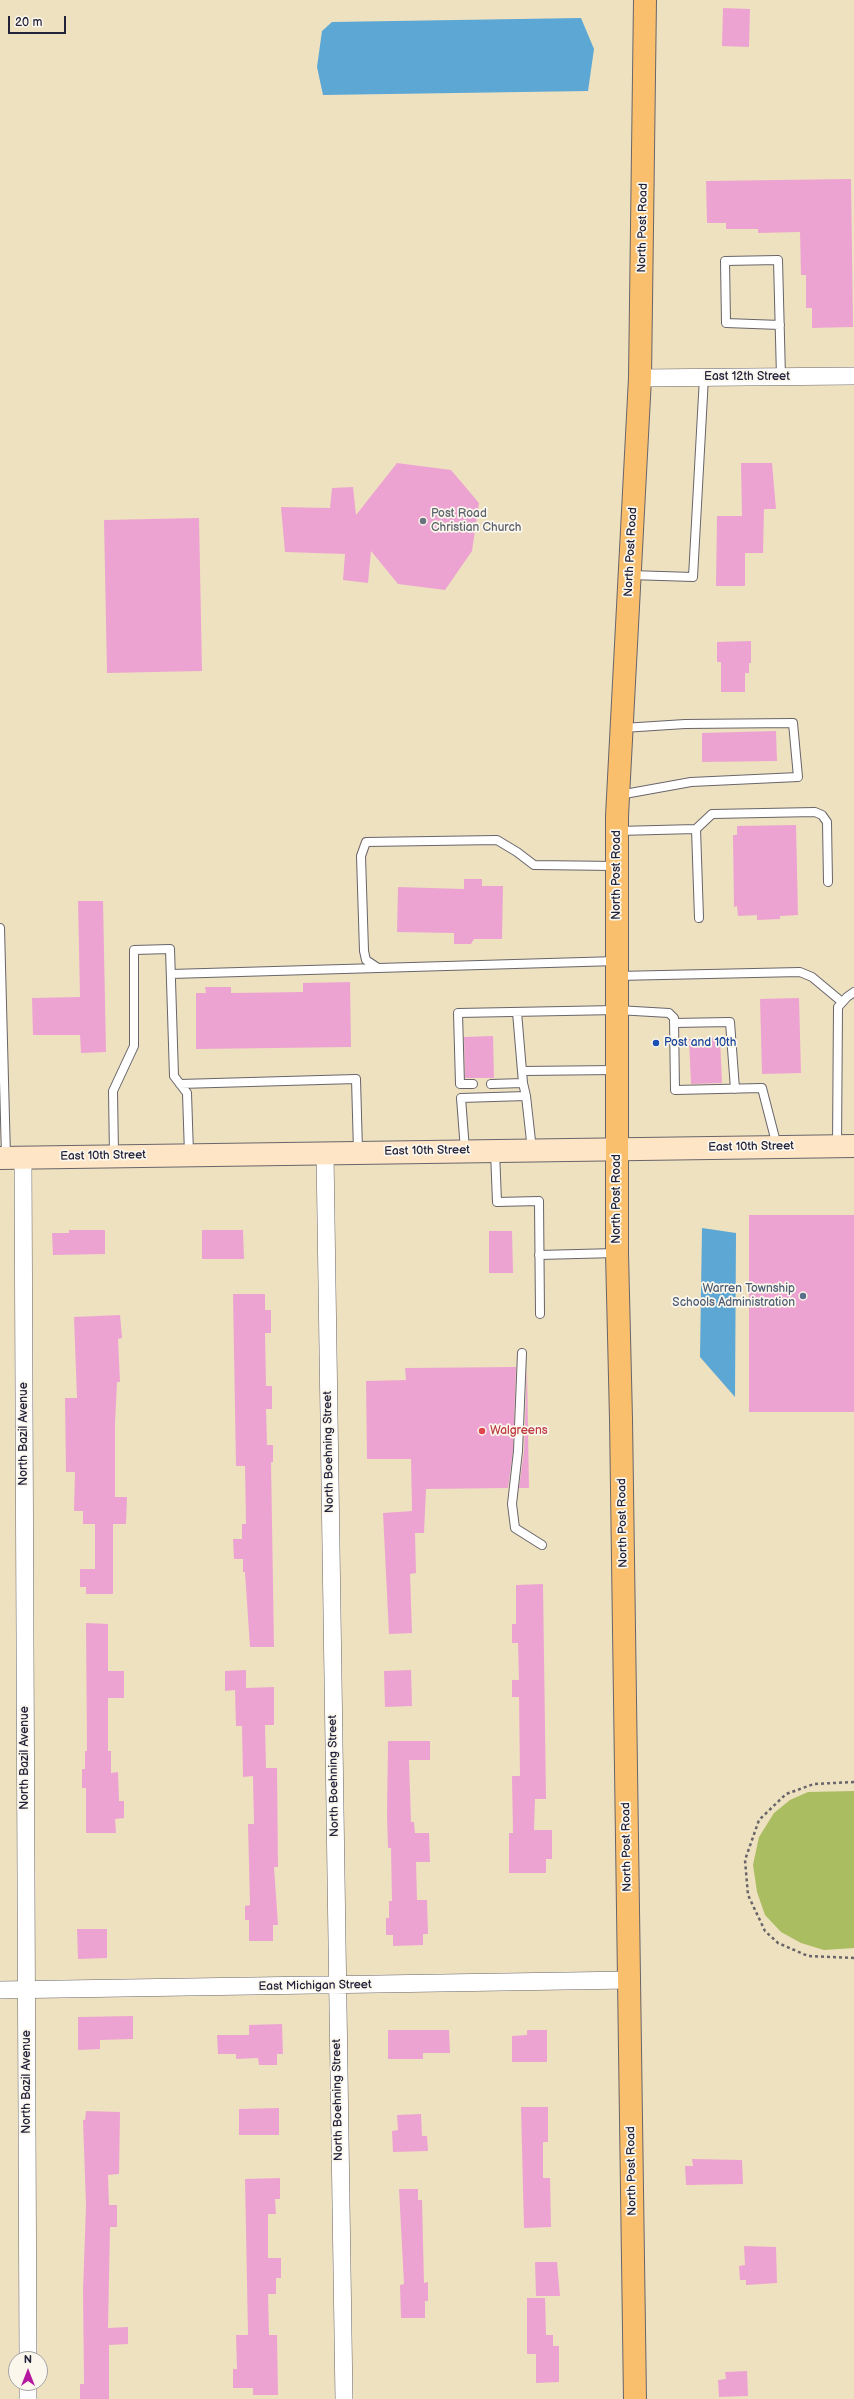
<!DOCTYPE html>
<html>
<head>
<meta charset="utf-8">
<style>
	body { margin:0 }
	#map { position:relative; width:854px; height:2399px; overflow:hidden; background:#eee1c0; font-family:"Balsamiq Sans",sans-serif }
	canvas { display:block }
	.north { position:absolute; left:8px; top:2351px; width:40px; height:40px; box-sizing:border-box; background:#fbf7ec; border:1px solid #a4a2a5; border-radius:50%; rotate:0deg; font-size:11px; font-weight:700; line-height:16px; text-align:center; color:#22223b }
	.north::after { content:''; display:block; margin:auto; width:14px; height:18px; background:#b5179e; clip-path:polygon(50% 0,100% 100%,50% 72%,0 100%) }
	.scale { position:absolute; left:8px; top:16px; width:58px; height:18px; box-sizing:border-box; border:2px solid #22223b; border-top:0; padding-left:5px; font-size:12px; line-height:14px; white-space:nowrap; color:#22223b; -webkit-text-stroke:3px #fbf7ec; paint-order:stroke }
</style>
</head>
<body>
<div id="map">
<canvas width="854" height="2399"></canvas>
<div class="north">N</div>
<div class="scale">20 m</div>
</div>
<script>
const g = document.querySelector('canvas').getContext('2d');
g.lineJoin = 'round';
function paint(path, color) {
  g.fillStyle = color;
  g.fill(path, 'evenodd');
}
function poly(rows) {
  const path = new Path2D();
  for (const r of rows) {
    path.moveTo(r[0], r[1]);
    for (let i = 2; i < r.length; i += 2) path.lineTo(r[i], r[i + 1]);
  }
  return path;
}
function strokePath(path, color, width, dash) {
  g.strokeStyle = color;
  g.lineWidth = width;
  g.lineCap = dash ? 'butt' : 'round';
  g.setLineDash(dash || []);
  g.stroke(path);
}
function drawText(font, color, halo, rows, align = 'center') {
  g.font = font + ' "Balsamiq Sans",sans-serif';
  g.lineWidth = 3.5;
  g.setLineDash([]);
  g.textBaseline = 'middle';
  g.strokeStyle = halo;
  g.fillStyle = color;
  for (const [text, x, y, turn = 0] of rows) {
    g.save();
    g.translate(x, y);
    g.rotate((+turn || 0) * Math.PI / 180);
    g.textAlign = isNaN(turn) ? turn : align;
    if (halo) g.strokeText(text, 0, 0);
    g.fillText(text, 0, 0);
    g.restore();
  }
}
paint(poly([
	[854,1791,854,1948,824,1950,801,1943,781,1932,765,1915,757,1892,753,1865,759,1837,774,1813,790,1800,808,1792]
]), '#aabd60');
paint(poly([
	[581,18,594,49,588,91,323,95,317,67,322,31,332,22],
	[702,1228,736,1233,735,1397,700,1357]
]), '#5ca7d4');
paint(poly([
	[723,8,750,9,749,47,722,46],
	[851,179,853,327,812,328,812,308,806,308,806,275,801,275,800,232,758,233,758,229,726,229,726,223,707,223,706,181],
	[397,463,451,470,479,503,472,551,445,590,398,584,371,551,368,583,343,580,345,554,285,552,281,507,330,508,332,488,353,487,356,515],
	[741,463,772,463,776,509,764,509,763,553,745,553,745,586,716,586,717,516,742,516],
	[199,518,202,671,107,673,104,520],
	[751,641,751,663,749,663,749,673,745,673,745,692,721,692,721,662,717,662,717,642],
	[776,731,777,761,702,762,702,733],
	[796,825,798,915,780,916,780,919,757,920,757,915,738,916,737,906,734,907,733,835,737,835,737,826],
	[464,879,482,879,482,886,503,886,502,939,474,939,471,944,454,944,454,933,397,932,398,887,464,889],
	[78,901,103,901,106,1052,81,1053,80,1035,33,1035,32,998,80,997],
	[350,982,351,1047,196,1049,196,993,206,993,205,987,231,987,231,993,303,992,303,983],
	[799,998,801,1073,762,1074,760,999],
	[493,1036,494,1078,465,1078,464,1037],
	[720,1038,722,1083,691,1084,689,1039],
	[749,1215,854,1215,854,1412,749,1412],
	[69,1230,105,1230,105,1254,53,1255,52,1233,69,1233],
	[202,1230,243,1230,244,1259,202,1259],
	[489,1231,512,1231,513,1273,489,1273],
	[233,1294,265,1294,265,1310,271,1310,271,1333,265,1333,266,1386,272,1386,272,1409,266,1409,267,1445,273,1445,273,1462,271,1462,274,1647,250,1647,245,1572,243,1572,243,1559,234,1559,233,1539,242,1539,242,1524,246,1524,245,1466,236,1466],
	[120,1315,122,1338,118,1339,120,1382,117,1382,115,1423,115,1497,127,1497,126,1524,113,1524,113,1594,86,1594,86,1587,80,1587,80,1569,95,1569,95,1524,83,1524,83,1511,74,1511,75,1472,66,1472,65,1398,77,1398,74,1317],
	[516,1367,513,1451,508,1488,426,1489,424,1533,415,1533,416,1573,410,1574,412,1633,389,1634,383,1513,412,1511,411,1459,367,1459,366,1381,406,1380,405,1368],
	[527,1367,529,1488,519,1488,524,1451],
	[543,1584,546,1799,535,1799,534,1830,552,1830,552,1859,546,1859,546,1873,509,1873,509,1833,513,1833,512,1776,520,1776,519,1697,512,1697,512,1680,519,1680,518,1643,512,1643,512,1624,516,1624,516,1585],
	[86,1623,108,1624,108,1671,124,1671,124,1698,108,1698,108,1751,111,1751,111,1773,118,1772,119,1801,124,1801,124,1818,115,1819,116,1833,86,1833,86,1788,82,1788,82,1769,85,1769,85,1751,87,1751],
	[246,1670,246,1688,274,1687,274,1725,265,1725,266,1768,277,1768,278,1867,274,1867,278,1925,273,1925,273,1941,249,1941,249,1920,245,1920,245,1906,250,1905,248,1824,254,1824,253,1776,243,1777,242,1726,236,1726,235,1690,225,1691,225,1671],
	[411,1670,412,1706,385,1707,384,1671],
	[388,1741,430,1741,430,1760,409,1760,411,1822,414,1822,415,1833,429,1833,430,1862,416,1862,417,1900,427,1900,428,1934,423,1934,423,1945,393,1946,393,1935,386,1935,386,1918,389,1918,389,1901,392,1901,391,1848,388,1848,387,1815],
	[77,1929,107,1929,107,1958,78,1959],
	[133,2016,133,2039,100,2040,100,2049,78,2050,78,2017],
	[282,2024,283,2054,277,2054,277,2065,259,2065,258,2058,236,2059,236,2054,218,2054,217,2035,249,2035,249,2025],
	[388,2030,449,2030,450,2053,423,2053,423,2059,388,2059],
	[527,2030,547,2030,547,2062,512,2062,512,2036,527,2035],
	[521,2107,548,2107,548,2142,543,2142,543,2178,550,2178,551,2227,524,2228],
	[279,2108,279,2135,239,2135,239,2109],
	[86,2111,120,2112,119,2174,108,2175,109,2205,117,2205,117,2227,110,2227,108,2328,128,2327,128,2344,109,2345,109,2399,80,2399,80,2384,84,2384,83,2291,86,2206,83,2120,85,2120],
	[421,2114,422,2136,427,2136,428,2151,393,2152,392,2131,398,2130,397,2115],
	[692,2159,742,2160,743,2184,686,2185,685,2166,693,2166],
	[280,2178,280,2199,275,2199,276,2214,268,2214,268,2258,281,2258,281,2278,276,2278,276,2294,268,2294,269,2335,277,2335,278,2395,253,2395,253,2388,233,2388,233,2369,237,2369,236,2335,248,2335,245,2179],
	[399,2189,418,2189,418,2200,422,2200,424,2283,428,2282,428,2301,425,2301,425,2318,401,2318,400,2285,404,2284],
	[744,2246,776,2247,777,2283,746,2285,746,2280,740,2280,739,2266,745,2265],
	[535,2262,557,2262,560,2296,536,2296],
	[527,2298,545,2298,546,2335,553,2335,553,2346,559,2346,559,2382,536,2383,536,2354,527,2354],
	[747,2371,748,2396,719,2397,718,2380,726,2379,725,2372]
]), '#eda3d1');
const lane = poly([
	[780,325,726,323,725,261,778,260,781,377],
	[630,575,693,577,704,377],
	[619,795,691,782,798,777,793,723,685,724,623,728],
	[696,829,699,918],
	[618,831,696,829,712,814,815,812,822,815,827,822,828,882],
	[616,866,534,865,517,852,497,840,366,842,361,856,364,951,366,960,378,968,617,961],
	[0,928,6,1157],
	[171,974,378,968],
	[617,976,800,972,812,977,842,1002],
	[517,1012,523,1083,526,1096,532,1150],
	[674,1023,730,1022,735,1089],
	[522,1071,617,1070],
	[180,1084,356,1079,358,1151],
	[473,1084,460,1084,458,1013,617,1010,669,1013,674,1018,675,1090,762,1088,777,1146],
	[491,1084,523,1083],
	[837,1146,838,1007,847,997,854,992],
	[465,1150,461,1098,526,1096],
	[495,1151,497,1202,539,1201,540,1314],
	[114,1155,113,1091,134,1046,134,950,170,949,174,1076,187,1093,189,1154],
	[539,1255,616,1253],
	[522,1353,518,1451,512,1504,515,1528,542,1545]
]);
const street = poly([
	[640,378,854,376],
	[325,1153,344,2399],
	[23,1157,28,2359],
	[0,1990,630,1980],
	[28,2383,28,2399]
]);
const secondary = poly([
	[0,1158,854,1146]
]);
const primary = poly([
	[635,2399,621,1419,617,1253,617,816,640,378,645,0]
]);
strokePath(lane, '#69656a', 10);
strokePath(street, '#69656a', 18);
strokePath(secondary, '#69656a', 24);
strokePath(primary, '#69656a', 24);
strokePath(poly([
	[854,1782,814,1784,786,1794,759,1820,745,1860,748,1895,765,1931,778,1943,808,1956,854,1958]
]), '#69656a', 2.5, [3, 3]);
strokePath(lane, '#fff', 8);
strokePath(street, '#fff', 17);
strokePath(secondary, '#fde5c5', 22);
strokePath(primary, '#f9bf6d', 22);
for (const [x, y, r, color] of [
	[423,521,4,"#6b7280"],
	[656,1043,4,"#1a4fb4"],
	[803,1296,4,"#5c6f8a"],
	[482,1431,4,"#e0444e"]
]) {
  const dot = new Path2D();
  dot.arc(x, y, r, 0, 2 * Math.PI);
  g.fillStyle = color;
  g.fill(dot);
  strokePath(dot, '#fbf7ec', 1.5);
}
drawText('12px', '#22223b', '#fbf7ec', [
	["North Post Road",643,228,-89],
	["East 12th Street",747,377],
	["North Post Road",631,552,-87],
	["North Post Road",617,875,-90],
	["East 10th Street",751,1147,-1],
	["East 10th Street",427,1151,-1],
	["East 10th Street",103,1156,-1],
	["North Post Road",617,1199,-90],
	["North Bazil Avenue",24,1434,-90],
	["North Boehning Street",329,1452,-91],
	["North Post Road",623,1523,-91],
	["North Bazil Avenue",25,1758,-90],
	["North Boehning Street",334,1776,-91],
	["North Post Road",627,1847,-91],
	["East Michigan Street",315,1986,-1],
	["North Bazil Avenue",27,2082,-90],
	["North Boehning Street",338,2100,-91],
	["North Post Road",632,2171,-91]
]);
drawText('12px', '#5b616d', '#fbf7ec', [
	["Post Road",431,514],
	["Christian Church",431,528]
], 'left');
drawText('12px', '#164399', '#fbf7ec', [
	["Post and 10th",664,1043]
], 'left');
drawText('12px', '#4e5e75', '#fbf7ec', [
	["Warren Township",795,1289],
	["Schools Administration",795,1303]
], 'right');
drawText('12px', '#be3a42', '#fbf7ec', [
	["Walgreens",490,1431]
], 'left');
</script>
</body>
</html>
